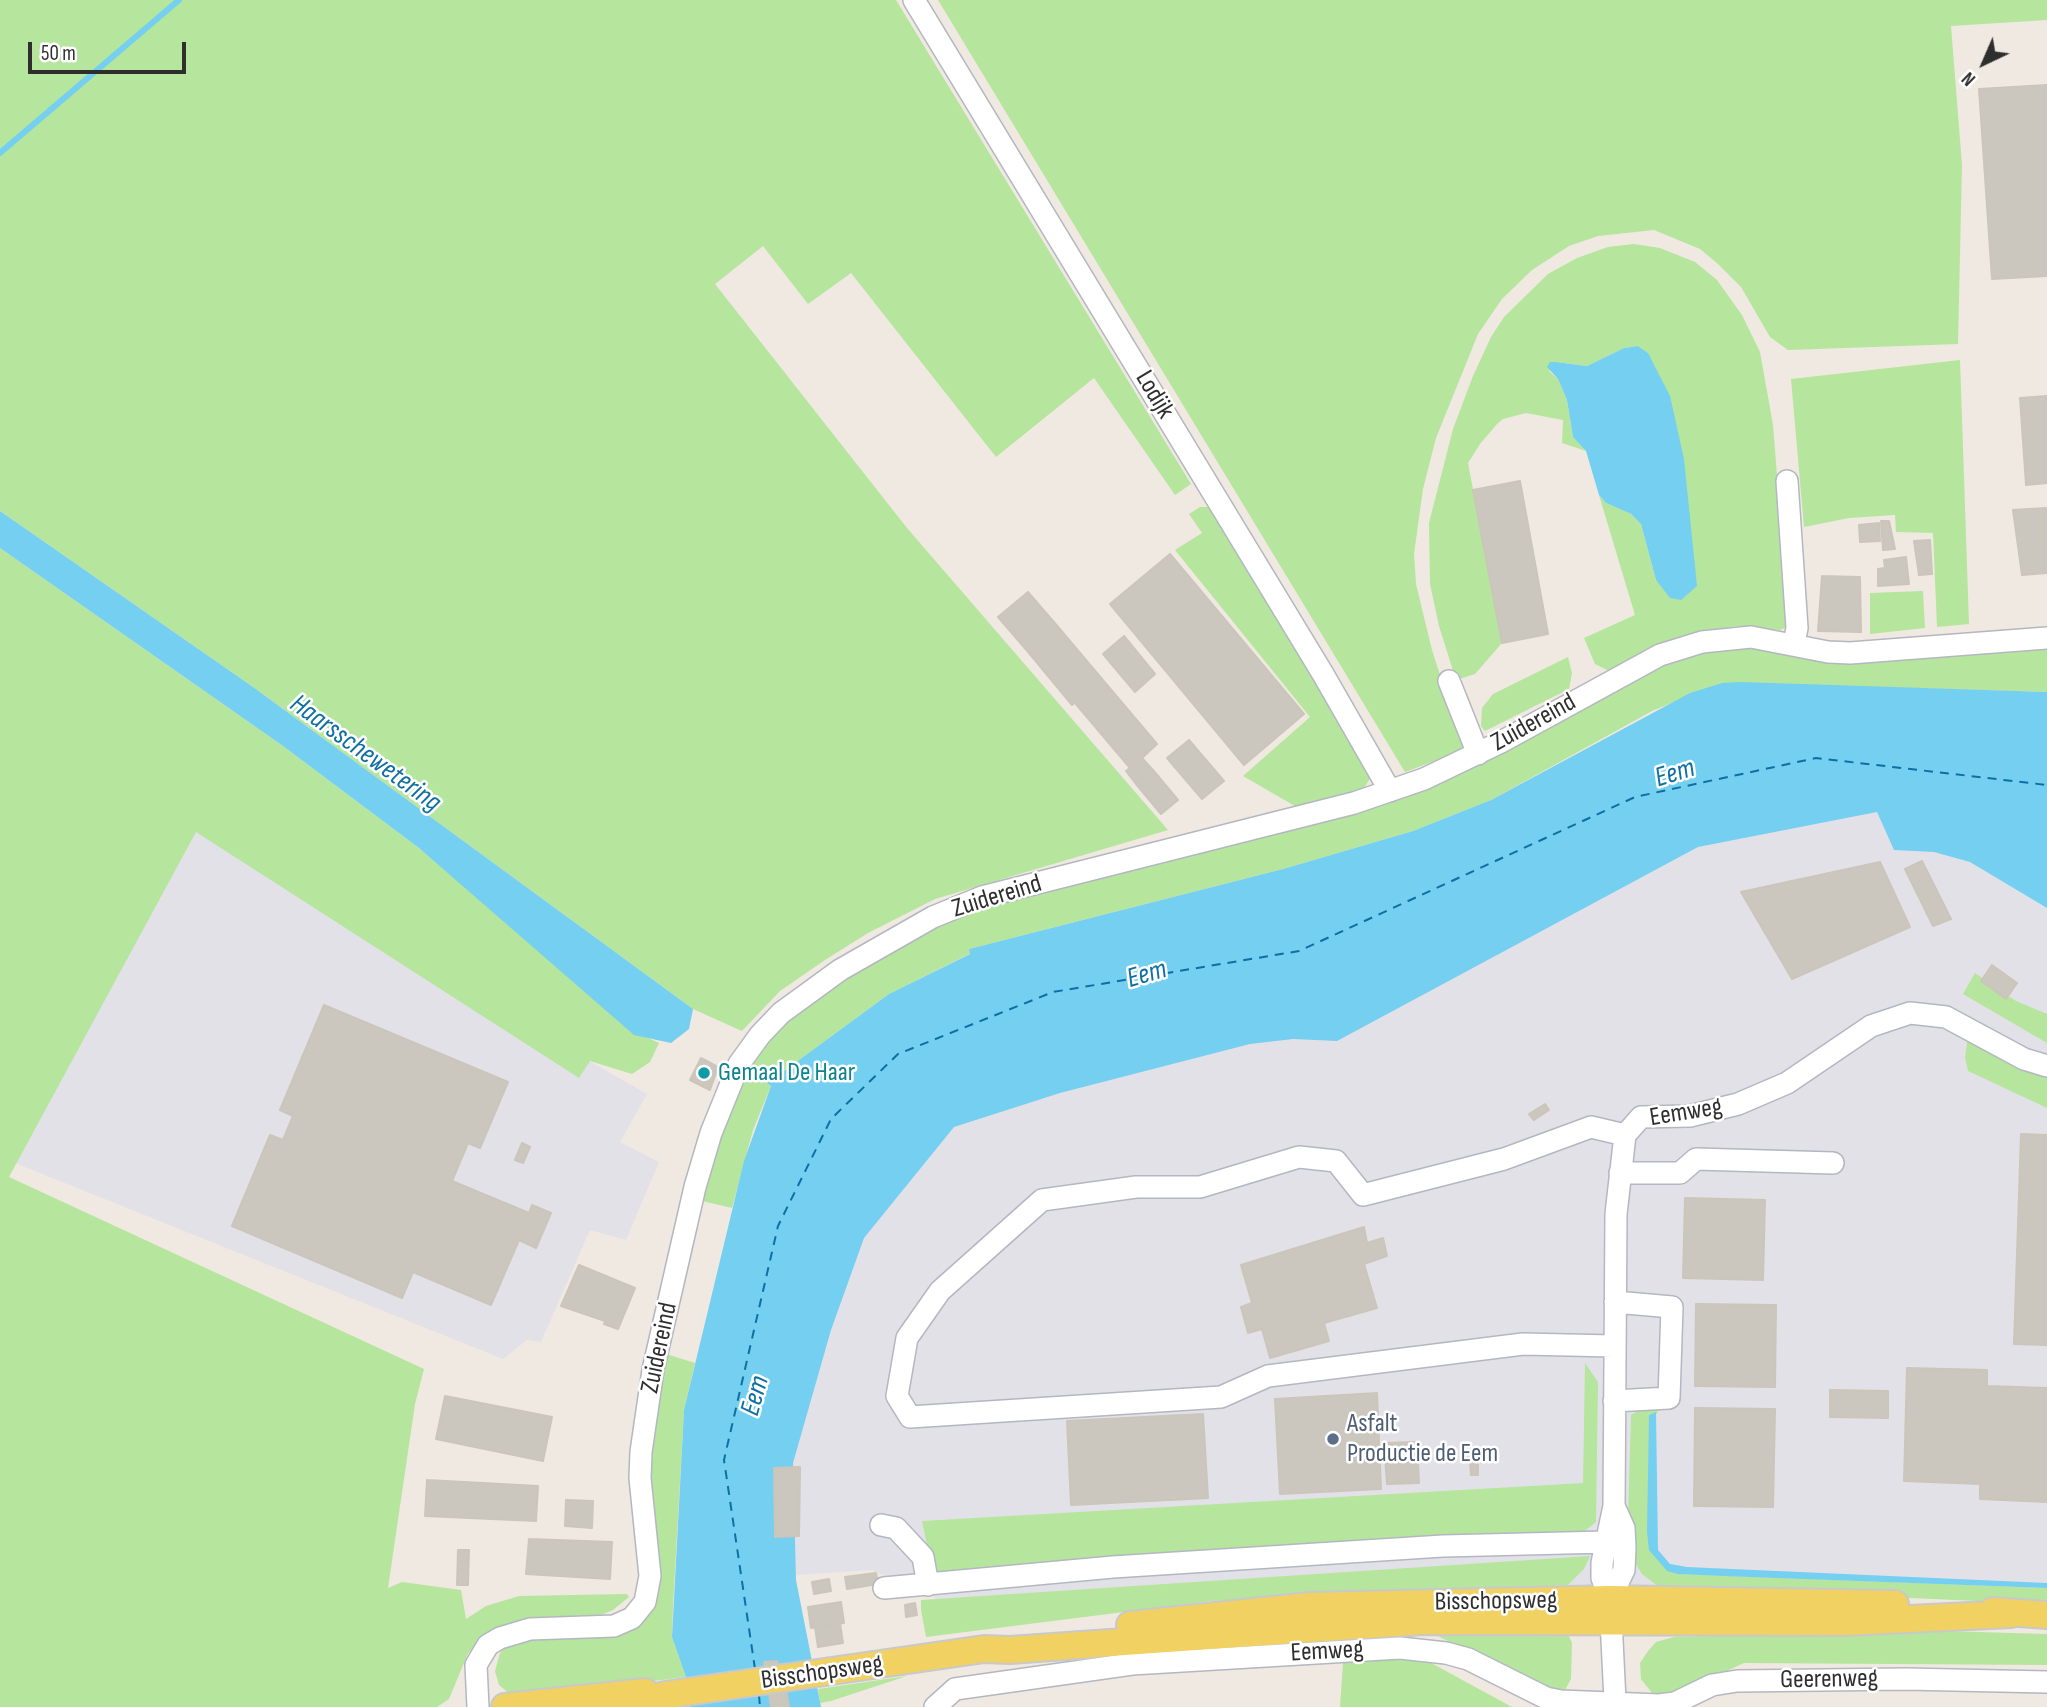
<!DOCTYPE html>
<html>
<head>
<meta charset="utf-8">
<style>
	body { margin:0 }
	#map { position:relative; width:2047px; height:1707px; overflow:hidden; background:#efe9e1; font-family:"Sofia Sans Condensed",sans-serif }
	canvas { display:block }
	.north { position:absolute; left:1949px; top:28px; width:70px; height:70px; -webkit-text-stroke:5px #fff; paint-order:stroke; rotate:224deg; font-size:19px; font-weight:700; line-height:28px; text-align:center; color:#2e2e2e }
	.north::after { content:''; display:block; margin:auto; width:24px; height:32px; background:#2e2e2e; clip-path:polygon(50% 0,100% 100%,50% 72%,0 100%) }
	.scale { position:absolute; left:28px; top:42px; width:158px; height:32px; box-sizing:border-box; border:4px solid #2e2e2e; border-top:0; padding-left:9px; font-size:21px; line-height:24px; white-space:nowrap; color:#2e2e2e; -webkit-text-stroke:5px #fff; paint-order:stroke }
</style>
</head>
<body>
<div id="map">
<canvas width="2047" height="1707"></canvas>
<div class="north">N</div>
<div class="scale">50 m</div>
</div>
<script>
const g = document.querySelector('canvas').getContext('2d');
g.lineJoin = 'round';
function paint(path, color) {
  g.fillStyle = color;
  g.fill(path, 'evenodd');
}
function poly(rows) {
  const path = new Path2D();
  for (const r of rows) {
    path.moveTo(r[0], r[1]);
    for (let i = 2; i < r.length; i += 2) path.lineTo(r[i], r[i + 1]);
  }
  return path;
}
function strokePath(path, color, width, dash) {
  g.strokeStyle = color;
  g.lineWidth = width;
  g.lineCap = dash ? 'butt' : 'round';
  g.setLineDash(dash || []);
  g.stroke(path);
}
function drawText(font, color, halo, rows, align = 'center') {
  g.font = font + ' "Sofia Sans Condensed",sans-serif';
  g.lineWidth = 5;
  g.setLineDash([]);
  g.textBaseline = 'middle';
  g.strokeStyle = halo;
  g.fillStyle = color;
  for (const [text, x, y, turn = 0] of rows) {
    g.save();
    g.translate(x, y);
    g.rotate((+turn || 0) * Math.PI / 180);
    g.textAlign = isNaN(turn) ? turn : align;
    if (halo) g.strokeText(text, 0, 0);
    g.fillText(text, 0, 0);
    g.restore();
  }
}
paint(poly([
	[1900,787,2047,850,2047,1591,1390,1590,980,1618,872,1570,780,1576,778,1427,843,1231,956,1112,1723,820],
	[195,807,490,1005,647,1094,620,1142,659,1162,626,1240,590,1230,541,1342,527,1340,503,1359,5,1159]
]), '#e3e1e8');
paint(poly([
	[0,0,896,0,1191,484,1175,495,1094,378,996,457,851,273,808,304,763,246,715,284,907,528,1168,830,935,899,868,933,825,960,780,991,742,1031,693,1009,253,687,0,511],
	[938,0,2047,0,2047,20,1951,26,1962,165,1958,344,1788,350,1770,337,1741,287,1718,264,1700,249,1654,230,1598,236,1569,246,1532,270,1502,299,1478,334,1436,438,1423,489,1414,554,1416,584,1432,650,1464,750,1405,772],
	[1634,244,1660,248,1695,262,1717,280,1742,315,1760,352,1773,425,1789,626,1780,630,1737,626,1712,630,1657,646,1615,669,1607,670,1595,664,1584,638,1635,615,1599,495,1606,503,1631,514,1641,524,1656,580,1670,597,1648,353,1638,346,1624,348,1587,366,1556,362,1549,371,1558,379,1567,400,1573,437,1586,451,1562,443,1563,420,1526,413,1503,419,1497,424,1480,444,1468,463,1502,643,1475,674,1456,680,1439,626,1430,584,1429,523,1453,429,1473,376,1491,337,1504,317,1548,274,1577,258,1608,247],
	[1960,360,1969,624,1937,627,1933,533,1896,532,1895,515,1849,518,1804,527,1791,379],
	[1200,507,1210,507,1370,767,1371,777,1364,788,1351,795,1300,809,1243,776,1310,717,1175,550,1202,533,1189,514],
	[0,548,283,746,419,848,644,1036,659,1043,650,1062,632,1074,590,1061,579,1078,196,832,9,1177,424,1369,415,1404,388,1588,402,1582,461,1590,466,1619,486,1606,519,1596,627,1594,629,1597,613,1610,588,1620,491,1632,468,1653,449,1699,437,1707,0,1707],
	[1923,591,1925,628,1870,634,1870,593],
	[1718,646,2047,646,2047,692,1722,683,1652,711,1491,800,1413,831,1283,869,969,949,971,953,889,994,780,1074,767,1067,761,1079,771,1086,753,1130,732,1208,702,1201,716,1147,756,1054,773,1031,862,965,971,909,1347,812,1651,668],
	[1568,657,1572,673,1569,689,1485,731,1481,726,1482,708,1493,694],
	[1975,973,2016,1001,2047,1014,2047,1043,1963,994],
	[1968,1037,2047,1076,2047,1108,1968,1071,1965,1057],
	[666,1354,695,1363,684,1410,673,1606,672,1637,686,1677,564,1692,511,1695,499,1685,495,1671,500,1653,506,1646,519,1640,643,1621,648,1478],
	[1585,1363,1598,1382,1596,1522,1581,1534,934,1578,922,1521,1583,1483],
	[1645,1406,1659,1407,1657,1414,1649,1415,1649,1550,1678,1574,2047,1588,2047,1604,1659,1587,1642,1574,1633,1559,1628,1517,1631,1415],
	[1590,1556,1584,1569,1568,1585,1211,1601,926,1637,921,1610,921,1600],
	[1944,1631,2047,1634,2047,1665,1744,1663,1670,1697,1652,1693,1641,1679,1640,1663,1648,1651,1656,1642,1674,1637],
	[1434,1634,1568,1634,1572,1643,1571,1679,1565,1690,1554,1695],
	[1422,1658,1512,1707,1340,1707,1343,1663],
	[907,1676,831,1701,820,1703,818,1689]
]), '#b6e59e');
paint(poly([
	[1638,346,1648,353,1670,396,1684,459,1697,586,1681,600,1670,598,1656,580,1641,524,1631,514,1606,503,1599,495,1586,451,1573,437,1567,400,1558,379,1547,367,1550,362,1556,362,1587,366,1624,348],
	[0,511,253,687,693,1009,689,1029,671,1043,634,1035,419,848,283,746,0,548],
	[1740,682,2047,692,2047,908,1970,862,1934,852,1894,850,1877,812,1698,847,1337,1041,1293,1039,1250,1044,1060,1093,954,1127,864,1238,831,1330,793,1463,796,1580,821,1707,690,1707,686,1677,672,1637,684,1410,744,1161,771,1086,761,1079,767,1067,780,1074,889,994,970,954,969,949,1283,869,1413,831,1491,800,1690,693,1722,683],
	[1656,1412,1658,1550,1670,1564,1687,1567,2047,1583,2047,1588,1723,1576,1678,1574,1667,1571,1649,1550,1647,1532,1649,1415]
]), '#75cff0');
strokePath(poly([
	[0,153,179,0]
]), '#75cff0', 6);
strokePath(poly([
	[755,1669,724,1460,778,1226,831,1119,898,1054,1053,992,1299,951,1635,797,1816,758,2047,785],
	[759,1695,760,1707]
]), '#0d6fa3', 2, [9, 7]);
const building = poly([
	[2047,85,2047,276,1992,279,1979,89,2047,85],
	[2047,396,2047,483,2026,485,2020,398,2047,396],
	[1520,481,1548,634,1502,643,1473,490,1520,481],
	[2046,508,2047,573,2022,575,2013,510,2046,508],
	[1881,521,1889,521,1895,549,1883,550,1881,521],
	[1879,523,1880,541,1860,542,1859,525,1879,523],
	[1930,540,1932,574,1919,575,1914,541,1930,540],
	[1170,554,1304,714,1244,765,1110,604,1170,554],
	[1906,557,1909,584,1878,586,1878,569,1885,568,1884,560,1906,557],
	[1822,576,1860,577,1861,632,1818,631,1822,576],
	[1028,592,1059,628,1029,653,998,617,1028,592],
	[1059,628,1102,679,1072,705,1029,653,1059,628],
	[1124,636,1155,674,1135,692,1103,654,1124,636],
	[1102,679,1157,744,1142,758,1153,770,1136,784,1126,771,1130,768,1075,703,1102,679],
	[1189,740,1224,781,1202,799,1167,758,1189,740],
	[1153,770,1178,800,1161,814,1136,784,1153,770],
	[1922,861,1951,919,1933,926,1905,869,1922,861],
	[1880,862,1910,927,1792,979,1741,892,1880,862],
	[1992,965,2017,983,2006,999,1981,981,1992,965],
	[324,1005,508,1082,480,1148,468,1143,452,1181,529,1213,532,1205,551,1213,536,1248,519,1240,491,1305,413,1272,402,1298,232,1226,270,1135,283,1140,293,1116,280,1110,324,1005],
	[701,1058,718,1067,710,1090,690,1080,701,1058],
	[1545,1104,1549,1110,1534,1120,1529,1114,1545,1104],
	[2021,1134,2047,1135,2047,1345,2014,1344,2021,1134],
	[522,1143,530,1147,523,1163,515,1160,522,1143],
	[1685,1198,1765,1200,1763,1280,1683,1278,1685,1198],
	[1364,1227,1367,1243,1383,1238,1387,1256,1364,1264,1377,1308,1324,1323,1329,1341,1270,1358,1262,1329,1248,1333,1241,1307,1252,1303,1241,1265,1364,1227],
	[579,1265,635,1288,618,1329,604,1324,605,1321,561,1306,579,1265],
	[1696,1304,1776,1305,1775,1387,1695,1386,1696,1304],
	[1907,1368,1987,1370,1987,1386,2047,1388,2047,1502,1980,1499,1980,1484,1904,1481,1907,1368],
	[1830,1390,1888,1391,1888,1418,1830,1417,1830,1390],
	[1377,1393,1381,1489,1280,1494,1275,1399,1377,1393],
	[445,1396,552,1417,543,1461,436,1439,445,1396],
	[1695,1408,1775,1409,1773,1507,1694,1506,1695,1408],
	[1203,1414,1208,1498,1071,1505,1067,1421,1203,1414],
	[1417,1442,1419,1483,1387,1484,1384,1443,1417,1442],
	[1466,1457,1478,1457,1478,1475,1471,1475,1470,1461,1466,1461,1466,1457],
	[800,1467,799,1536,775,1537,774,1468,800,1467],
	[427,1480,538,1486,536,1521,425,1516,427,1480],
	[566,1500,593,1501,592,1528,565,1526,566,1500],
	[529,1539,612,1542,610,1579,526,1574,529,1539],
	[458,1550,469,1550,468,1585,457,1585,458,1550],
	[876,1573,878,1584,847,1589,845,1577,876,1573],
	[829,1579,831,1591,814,1594,812,1582,829,1579],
	[841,1602,844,1623,811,1628,808,1607,841,1602],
	[915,1603,917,1615,906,1617,905,1605,915,1603],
	[840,1623,843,1643,818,1647,815,1627,840,1623],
	[777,1661,778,1665,782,1664,789,1707,771,1707,764,1662,777,1661]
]);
paint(building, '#cbc7bf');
strokePath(building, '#cbc5ba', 2);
const minor = poly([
	[914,0,1323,674,1390,791],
	[1787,481,1797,628,1794,643],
	[1449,681,1478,754],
	[1620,1173,1680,1173,1696,1159,1833,1163],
	[1614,1346,1523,1344,1268,1376,1221,1397,910,1417,897,1396,907,1338,940,1291,1042,1200,1136,1187,1200,1187,1299,1157,1336,1161,1363,1195,1504,1159,1591,1127,1625,1135],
	[1614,1401,1669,1398,1672,1307,1615,1302],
	[881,1525,896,1528,923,1557,928,1585],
	[884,1588,1113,1567,1443,1546,1606,1542],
	[1610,1599,1624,1570,1625,1547,1624,1528,1614,1506],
	[1615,1701,1610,1599,1602,1578,1602,1563,1614,1506,1616,1214,1625,1135,1641,1117,1690,1116,1738,1104,1787,1083,1871,1026,1910,1013,1946,1017,2024,1059,2047,1066],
	[478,1707,476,1665,488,1645,500,1638,530,1629,614,1626,632,1618,645,1602,650,1576,640,1478,641,1452,653,1370,695,1187,711,1133,739,1064,760,1035,781,1013,840,970,933,917,982,897,1354,803,1424,779,1501,742,1660,655,1702,642,1751,637,1828,652,1850,653,2047,638],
	[935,1707,955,1689,1132,1664,1400,1648,1446,1653,1468,1659,1546,1698,1561,1701,1659,1705,1675,1703,1712,1685,1737,1681,1906,1679,2047,1682]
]);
const major = poly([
	[1993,1611,2047,1615],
	[1130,1625,1310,1606,1610,1599,1895,1604],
	[505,1707,645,1692],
	[624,1707,665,1695,984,1649,1010,1650,1423,1621,1846,1622,2011,1614]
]);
strokePath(minor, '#b4b7c1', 24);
strokePath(major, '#c9c9c9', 30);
strokePath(minor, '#fff', 21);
strokePath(major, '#f2d163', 26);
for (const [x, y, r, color] of [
	[704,1073,7,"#0f9aa8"],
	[1333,1439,7,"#5c6f8a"]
]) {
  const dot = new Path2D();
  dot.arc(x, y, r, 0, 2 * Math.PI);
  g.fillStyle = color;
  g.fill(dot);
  strokePath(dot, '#fff', 2.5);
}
drawText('26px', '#2e2e2e', '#fff', [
	["Lodijk",1154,395,59],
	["Zuidereind",1534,723,-29],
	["Zuidereind",997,897,-17],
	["Eemweg",1686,1113,-9],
	["Zuidereind",660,1348,-78],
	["Bisschopsweg",1496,1602,-1],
	["Eemweg",1327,1652,-3],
	["Bisschopsweg",822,1673,-8],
	["Geerenweg",1829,1680,-1]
]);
drawText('26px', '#0d838f', '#fff', [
	["Gemaal De Haar",718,1073]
], 'left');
drawText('26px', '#4e5e75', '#fff', [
	["Asfalt",1347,1424],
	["Productie de Eem",1347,1454]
], 'left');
drawText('italic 28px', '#0d6fa3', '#fff', [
	["Haarsschewetering",365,754,36],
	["Eem",1675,774,-17],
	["Eem",1147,975,-16],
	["Eem",756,1396,-74]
]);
</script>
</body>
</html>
